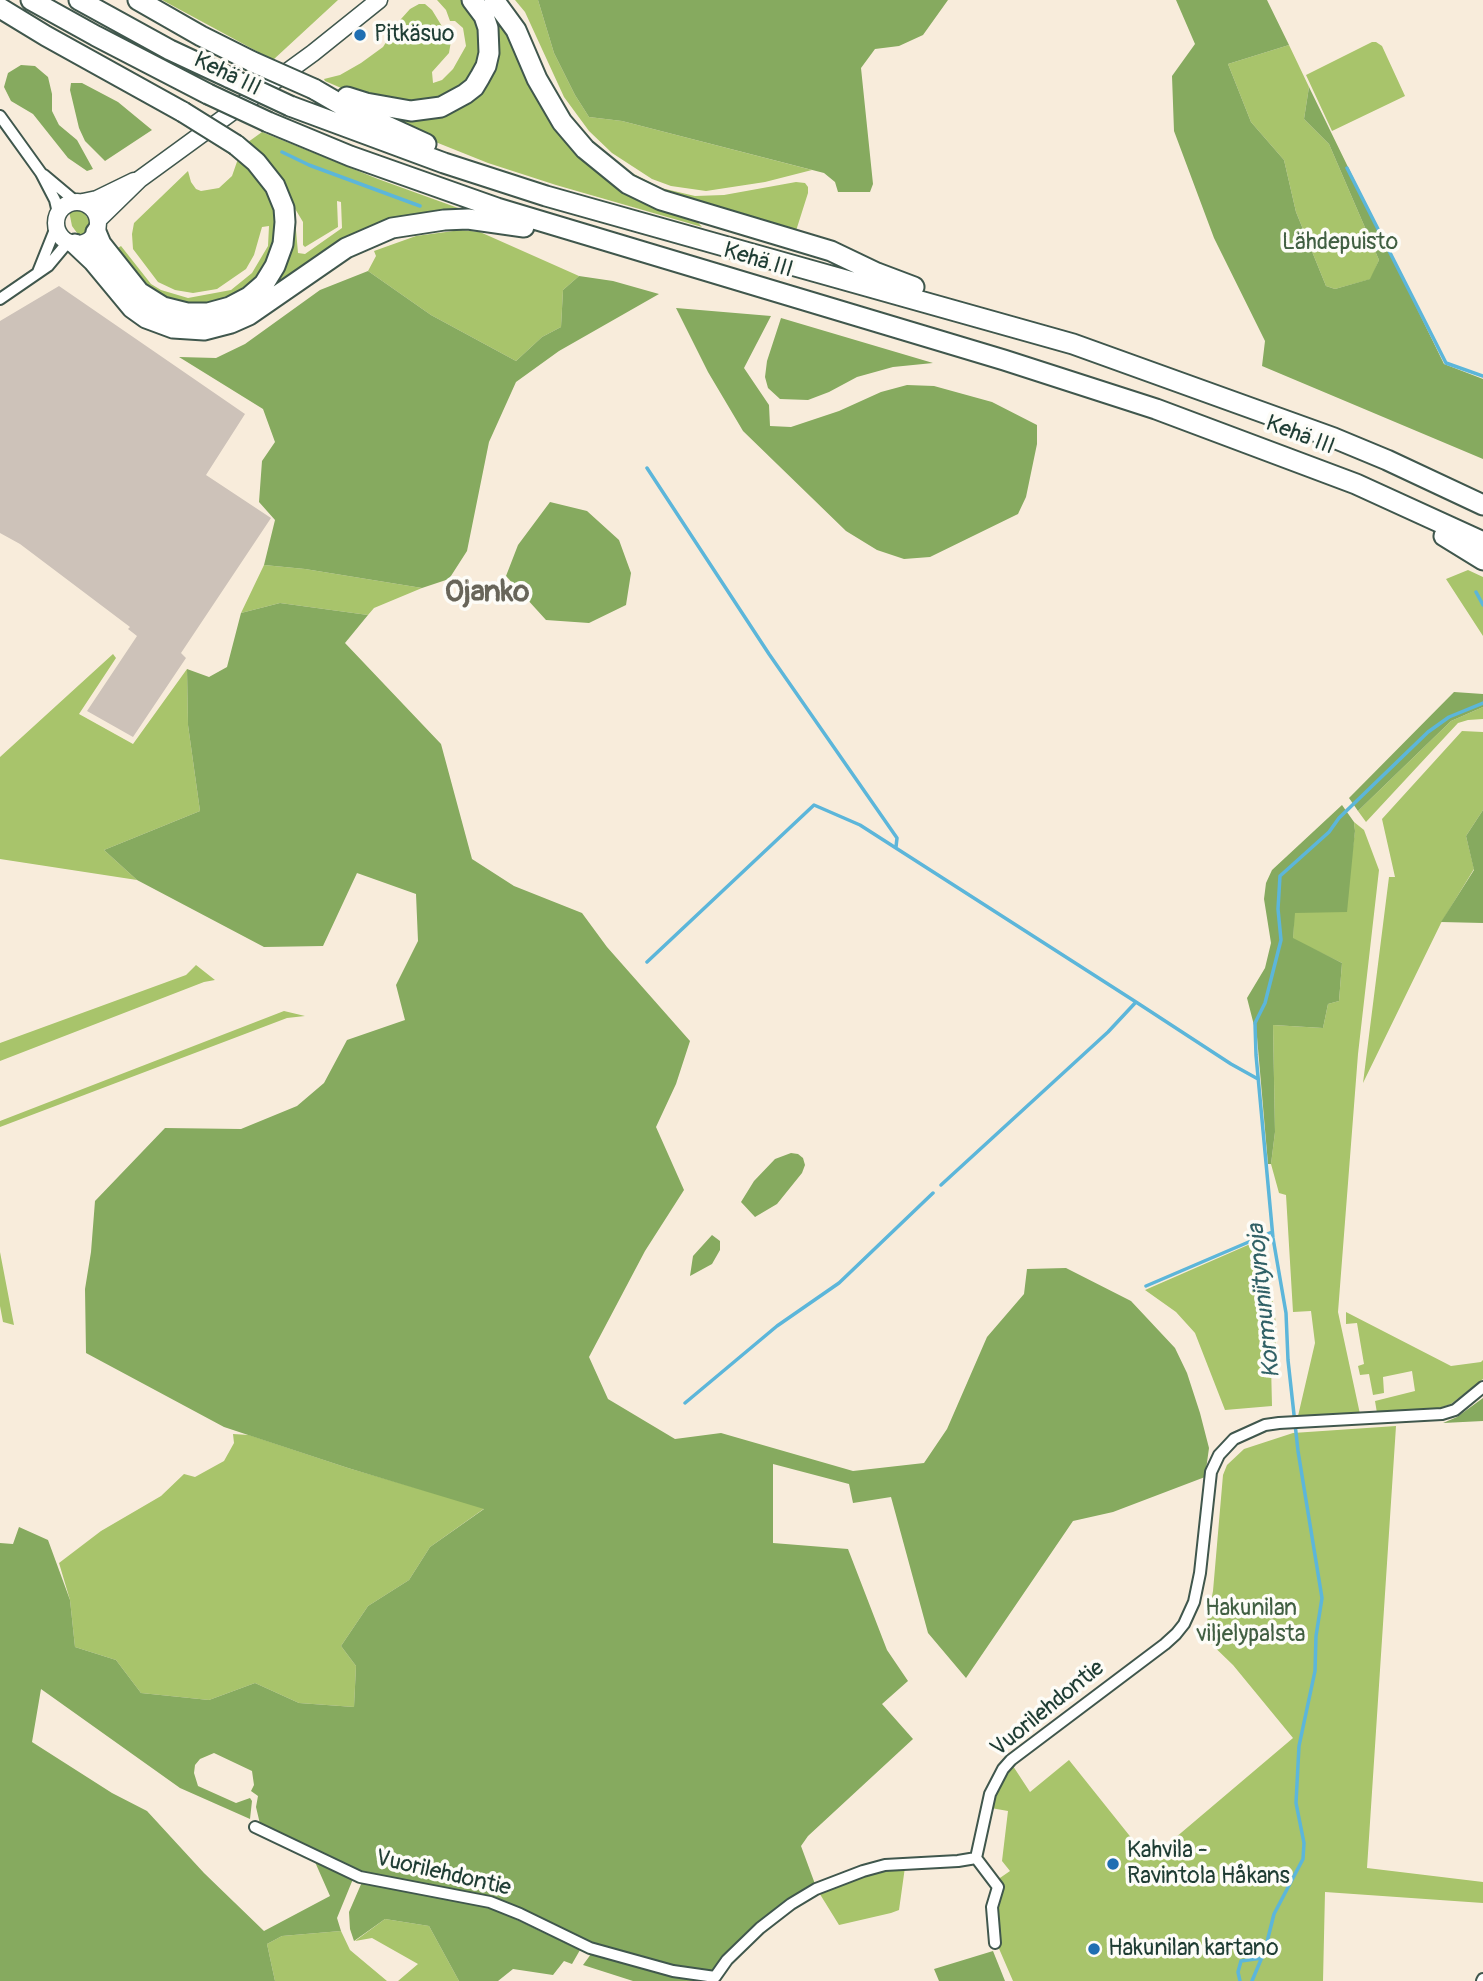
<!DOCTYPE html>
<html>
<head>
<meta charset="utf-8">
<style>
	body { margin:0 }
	canvas { display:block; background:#f8ecdb }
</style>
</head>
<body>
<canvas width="1483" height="1981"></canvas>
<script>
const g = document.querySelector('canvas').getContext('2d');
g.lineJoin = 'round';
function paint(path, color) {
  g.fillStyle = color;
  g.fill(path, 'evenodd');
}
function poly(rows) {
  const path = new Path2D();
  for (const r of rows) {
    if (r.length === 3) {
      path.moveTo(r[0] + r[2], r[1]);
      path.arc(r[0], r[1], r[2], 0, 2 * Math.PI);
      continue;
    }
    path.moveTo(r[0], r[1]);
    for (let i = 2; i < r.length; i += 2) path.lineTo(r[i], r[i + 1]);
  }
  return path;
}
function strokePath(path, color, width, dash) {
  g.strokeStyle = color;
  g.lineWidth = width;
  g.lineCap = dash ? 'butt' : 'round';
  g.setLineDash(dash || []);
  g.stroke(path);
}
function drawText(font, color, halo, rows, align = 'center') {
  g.font = font + ' Pangolin,sans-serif';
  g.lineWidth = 7;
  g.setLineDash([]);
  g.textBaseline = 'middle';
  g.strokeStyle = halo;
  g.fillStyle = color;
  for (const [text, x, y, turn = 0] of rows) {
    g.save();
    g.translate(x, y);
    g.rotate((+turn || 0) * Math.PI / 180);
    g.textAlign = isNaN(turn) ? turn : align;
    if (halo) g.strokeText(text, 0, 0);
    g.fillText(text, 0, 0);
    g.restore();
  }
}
paint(poly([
	[59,286,245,414,206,475,271,518,181,653,186,658,133,737,87,711,137,636,128,629,130,627,20,544,0,533,0,321]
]), '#cdc2b9');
paint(poly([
	[162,0,338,0,273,60],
	[437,0,463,0,478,22,482,54,462,90,419,105,348,91,325,81,324,79,340,75,361,63,383,47,401,19,410,9,419,4,425,4,432,10,451,41,449,53,432,72,433,83,442,80,453,69,466,46,463,28,455,21,450,21,446,10],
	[477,0,486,0,501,17,560,130,692,216,702,227,556,185,488,163,398,127,375,111,402,116,482,85],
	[500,0,507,0,522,22,548,81,571,117,595,145,624,169,661,188,695,196,724,195,796,182,805,183,808,187,808,193,795,234,647,187,579,134],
	[515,0,538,0,554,53,575,95,589,117,622,121,812,170,765,182,706,191,671,186,652,179,612,153,589,131,564,97,525,12],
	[1372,42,1376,42,1382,46,1405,96,1332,131,1306,75],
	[1289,45,1309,87,1304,119,1329,144,1379,260,1371,279,1335,289,1326,286,1296,212,1284,160,1251,122,1228,64],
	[262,132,378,179,472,213,414,217,261,301,200,326,136,296,232,312,289,234,244,145],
	[337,201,341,202,342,228,305,254,298,253,294,207,303,222,303,245,305,247,338,227],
	[239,156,262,180,278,216,277,235,262,273,248,288,228,300,190,307,162,300,141,285,113,251,121,246,151,284,161,290,188,298,231,290,252,273,268,246,269,226,262,227,254,255,246,269,217,289,193,293,175,290,158,282,133,249,132,234,134,223,188,171,191,182,196,189,201,191,219,188,232,176],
	[75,209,83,211,90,222,88,230,80,237,72,226,69,211],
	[461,230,480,232,579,276,563,290,561,327,542,337,516,361,431,315,368,271,376,256,374,251,416,236],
	[264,565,305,569,422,588,374,608,368,615,280,603,241,613],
	[1468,570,1483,577,1483,636,1446,579],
	[113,654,116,658,79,714,133,744,187,669,188,725,200,811,104,850,137,880,0,859,0,757],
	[1483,707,1483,719,1468,720,1458,723,1366,822,1358,811,1451,721],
	[1462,731,1483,732,1483,810,1466,836,1474,869,1441,923,1363,1083,1389,877,1395,877,1382,819],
	[1354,822,1364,830,1379,870,1358,1054,1338,1312,1360,1414,1298,1416,1315,1343,1311,1311,1293,1312,1286,1195,1279,1193,1271,1164,1275,1132,1273,1025,1323,1028,1328,1004,1339,1001,1342,963,1293,939,1294,913,1352,854,1355,831],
	[196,965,215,980,204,982,0,1061,0,1043,186,975],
	[284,1011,305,1016,287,1018,0,1127,0,1121],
	[1264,1238,1276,1324,1276,1343,1271,1364,1272,1406,1225,1410,1195,1333,1176,1312,1145,1290],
	[0,1252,14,1325,3,1322,0,1306],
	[1346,1312,1451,1366,1481,1362,1483,1360,1483,1379,1451,1404,1439,1408,1377,1413,1375,1401,1415,1391,1412,1371,1383,1377,1384,1393,1373,1395,1369,1374,1360,1375,1358,1366,1364,1364,1357,1323,1346,1324],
	[1396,1426,1367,1868,1483,1882,1483,1903,1325,1892,1323,1981,1013,1981,997,1944,995,1909,997,1880,1010,1871,1002,1861,1008,1811,991,1808,994,1794,1002,1777,1013,1766,1030,1792,1069,1760,1149,1860,1293,1738,1233,1665,1204,1637,1213,1591,1223,1475,1227,1465,1244,1449,1293,1433],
	[233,1434,249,1435,348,1468,485,1508,430,1547,409,1580,368,1606,341,1646,356,1666,354,1707,299,1703,255,1683,209,1700,141,1693,116,1660,75,1647,70,1600,59,1563,101,1531,161,1496,184,1474,195,1477,224,1461,234,1443],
	[905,1867,899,1910,891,1913,839,1925,818,1891,865,1873],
	[385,1919,429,1926,459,1981,398,1981,418,1964,372,1938,355,1941],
	[341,1931,350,1950,387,1981,275,1981,267,1944,282,1936]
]), '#a8c46b');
paint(poly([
	[538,0,948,0,923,35,899,46,875,49,861,68,873,184,870,192,838,192,835,182,824,173,622,121,589,117,575,95,554,53],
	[1176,0,1267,0,1289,45,1228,64,1251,122,1284,160,1296,212,1326,286,1335,289,1370,279,1379,260,1329,144,1304,119,1309,87,1444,364,1483,379,1483,459,1262,366,1265,341,1214,238,1174,131,1172,76,1195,44],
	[21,65,35,66,48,77,52,94,52,111,59,125,77,140,93,169,87,171,68,158,33,114,11,101,4,87,8,73],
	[71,83,82,83,118,102,152,130,105,161,85,141,79,128,70,90],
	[368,271,431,315,516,361,542,337,561,327,563,290,579,276,613,281,659,294,559,351,516,382,489,442,467,551,449,579,422,588,305,569,264,565,275,520,259,502,262,461,275,442,263,409,179,357,216,358,245,344,320,290],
	[676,308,771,316,744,368,769,405,770,426,791,427,839,411,881,392,907,385,934,386,992,402,1037,425,1037,444,1026,497,1018,514,930,557,904,559,877,550,846,531,743,431,708,372],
	[781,318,933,363,893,367,857,377,829,392,808,400,780,399,768,388,765,377,767,361],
	[550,502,587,511,619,540,631,573,626,605,589,623,546,620,506,576,518,545],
	[280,603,368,615,345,643,441,744,472,859,514,886,582,913,607,947,690,1041,676,1084,656,1127,684,1190,645,1251,589,1357,608,1399,675,1439,721,1433,853,1471,924,1463,947,1429,987,1337,1024,1294,1027,1269,1066,1268,1131,1301,1175,1348,1187,1373,1200,1413,1209,1448,1205,1477,1113,1512,1073,1521,966,1678,928,1633,891,1497,853,1503,849,1484,773,1464,773,1543,848,1549,887,1650,908,1681,882,1704,913,1739,808,1836,801,1846,815,1884,761,1920,724,1958,713,1973,674,1966,591,1943,495,1898,361,1871,260,1824,256,1807,258,1796,251,1791,254,1785,252,1771,214,1753,200,1759,195,1765,194,1773,198,1786,236,1803,250,1798,252,1801,250,1819,180,1788,41,1689,32,1742,112,1793,147,1811,204,1873,264,1931,330,1896,315,1862,353,1879,337,1918,341,1931,282,1936,267,1944,275,1981,0,1981,0,1543,13,1544,19,1527,48,1540,70,1600,75,1647,116,1660,141,1693,209,1700,255,1683,299,1703,354,1707,356,1666,341,1646,368,1606,409,1580,430,1547,484,1509,348,1468,224,1427,86,1353,85,1289,91,1252,95,1201,165,1128,241,1129,297,1106,324,1083,347,1040,405,1020,396,985,418,941,416,894,357,873,323,946,264,947,137,880,104,850,200,811,188,725,187,669,209,677,227,667,241,613],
	[1454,692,1483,694,1483,707,1451,721,1358,811,1349,798],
	[1342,805,1354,822,1355,831,1347,912,1295,913,1293,938,1342,963,1339,1001,1328,1004,1323,1028,1273,1025,1275,1132,1271,1164,1268,1164,1257,1037,1247,998,1265,968,1271,943,1264,899,1266,883,1272,870],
	[1483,810,1483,923,1441,922,1474,870,1466,836],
	[791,1153,798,1154,803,1158,805,1165,802,1173,777,1204,755,1217,741,1202,754,1181,775,1159],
	[712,1235,720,1241,720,1250,712,1264,690,1276,693,1256],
	[1483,1398,1483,1421,1443,1423,1457,1417],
	[362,1882,492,1908,580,1950,572,1964,564,1961,553,1975,513,1969,498,1981,459,1981,429,1926,385,1919,354,1941,350,1929,349,1912],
	[993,1951,1005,1981,939,1981,934,1969],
	[591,1954,670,1976,705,1981,633,1981,583,1965]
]), '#86aa5f');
strokePath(poly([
	[282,152,309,165,420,206],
	[1347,168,1446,363,1483,376],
	[647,468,769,654,897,838,896,847],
	[1476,592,1483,605],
	[647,962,814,805,860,825,1136,1002],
	[941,1185,1108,1032,1136,1002,1231,1064,1258,1079],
	[1146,1286,1272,1232],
	[685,1403,777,1326,839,1283,933,1193],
	[1240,1981,1238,1972,1241,1961,1262,1958],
	[1252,1981,1265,1950,1274,1914,1303,1859,1304,1843,1296,1803,1299,1746,1315,1671,1316,1636,1322,1598,1298,1451,1288,1360,1286,1313,1273,1238,1256,1055,1255,1023,1265,1003,1281,940,1278,909,1280,876,1329,832,1339,818,1428,732,1449,717,1483,703]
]), '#5cb6da', 3.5);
const street = poly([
	[0,116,41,173,55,200,58,213],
	[44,175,75,201],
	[38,272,56,227],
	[0,299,48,266,68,242],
	[255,1827,360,1877,490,1902,520,1914,590,1948,673,1971,715,1977],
	[976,1858,998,1887,992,1907,995,1943],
	[715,1977,727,1960,760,1928,791,1904,816,1889,863,1871,885,1865,958,1861,976,1858,990,1794,1003,1769,1011,1760,1165,1644,1176,1634,1184,1624,1194,1602,1200,1573,1211,1472,1219,1455,1234,1439,1265,1425,1279,1423,1442,1414,1455,1410,1483,1387],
	[1482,1981,1483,1979]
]);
const secondary = poly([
	[77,223,21],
	[83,202,97,199,134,181],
	[98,220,140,179,313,53,379,0]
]);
const highway = poly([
	[31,0,96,36,208,94],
	[79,0,170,50,230,78],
	[138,0,201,36,253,62],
	[494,0,516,30,537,79,562,122,585,149,628,184,661,200,831,251,877,273,914,287],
	[0,8,46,36,183,112],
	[314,89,345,107,426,144],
	[347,97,366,103,411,111,441,107,465,94,474,87,480,77,486,66,489,53,488,28,484,16,472,0],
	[290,106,444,163,546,196,1073,344,1334,438,1387,460,1483,505],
	[268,122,350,156,497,208,1004,360,1156,409,1356,484,1483,542],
	[96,232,101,244,139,292,163,307,187,313,208,313,230,307,249,297,264,284,275,266,283,244,285,222,284,208,275,186,256,162,236,145],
	[75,244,93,261,132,308,146,318,173,328,204,330,231,323,249,315,346,248,392,228,444,220,468,219,524,227],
	[1444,536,1483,560]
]);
strokePath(street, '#40574d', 14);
strokePath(secondary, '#40574d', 19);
strokePath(highway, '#40574d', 23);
strokePath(street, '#fff', 10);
strokePath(secondary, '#fff', 16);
strokePath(highway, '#fff', 19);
const highwayBridge = poly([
	[253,62,314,89],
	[230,78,290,106],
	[208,94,268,122],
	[183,112,236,145]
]);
strokePath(highwayBridge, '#40574d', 23, []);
strokePath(highwayBridge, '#fff', 19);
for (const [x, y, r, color] of [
	[360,35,7,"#1f6fb2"],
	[1113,1864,7,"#1f6fb2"],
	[1094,1949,7,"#1f6fb2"]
]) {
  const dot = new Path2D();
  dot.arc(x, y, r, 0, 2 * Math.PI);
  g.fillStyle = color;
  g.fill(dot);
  strokePath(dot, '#fdfcf7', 2.5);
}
drawText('23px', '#1f3d34', '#fdfcf7', [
	["Pitkäsuo",374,35],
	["Kahvila -",1127,1851],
	["Ravintola Håkans",1127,1877],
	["Hakunilan kartano",1108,1949]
], 'left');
drawText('23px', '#1f3d34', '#fdfcf7', [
	["Kehä III",227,75,26],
	["Kehä III",758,261,17],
	["Kehä III",1300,436,21],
	["Vuorilehdontie",1048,1709,-39],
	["Vuorilehdontie",443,1874,13]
]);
drawText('23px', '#415f42', '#fdfcf7', [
	["Lähdepuisto",1340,243],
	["Hakunilan",1251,1609],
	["viljelypalsta",1251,1635]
]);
drawText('italic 24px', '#316166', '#fdfcf7', [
	["Kormuniitynoja",1265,1301,-96]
]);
drawText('bold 30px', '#686559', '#fdfcf7', [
	["Ojanko",487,593]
]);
</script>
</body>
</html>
